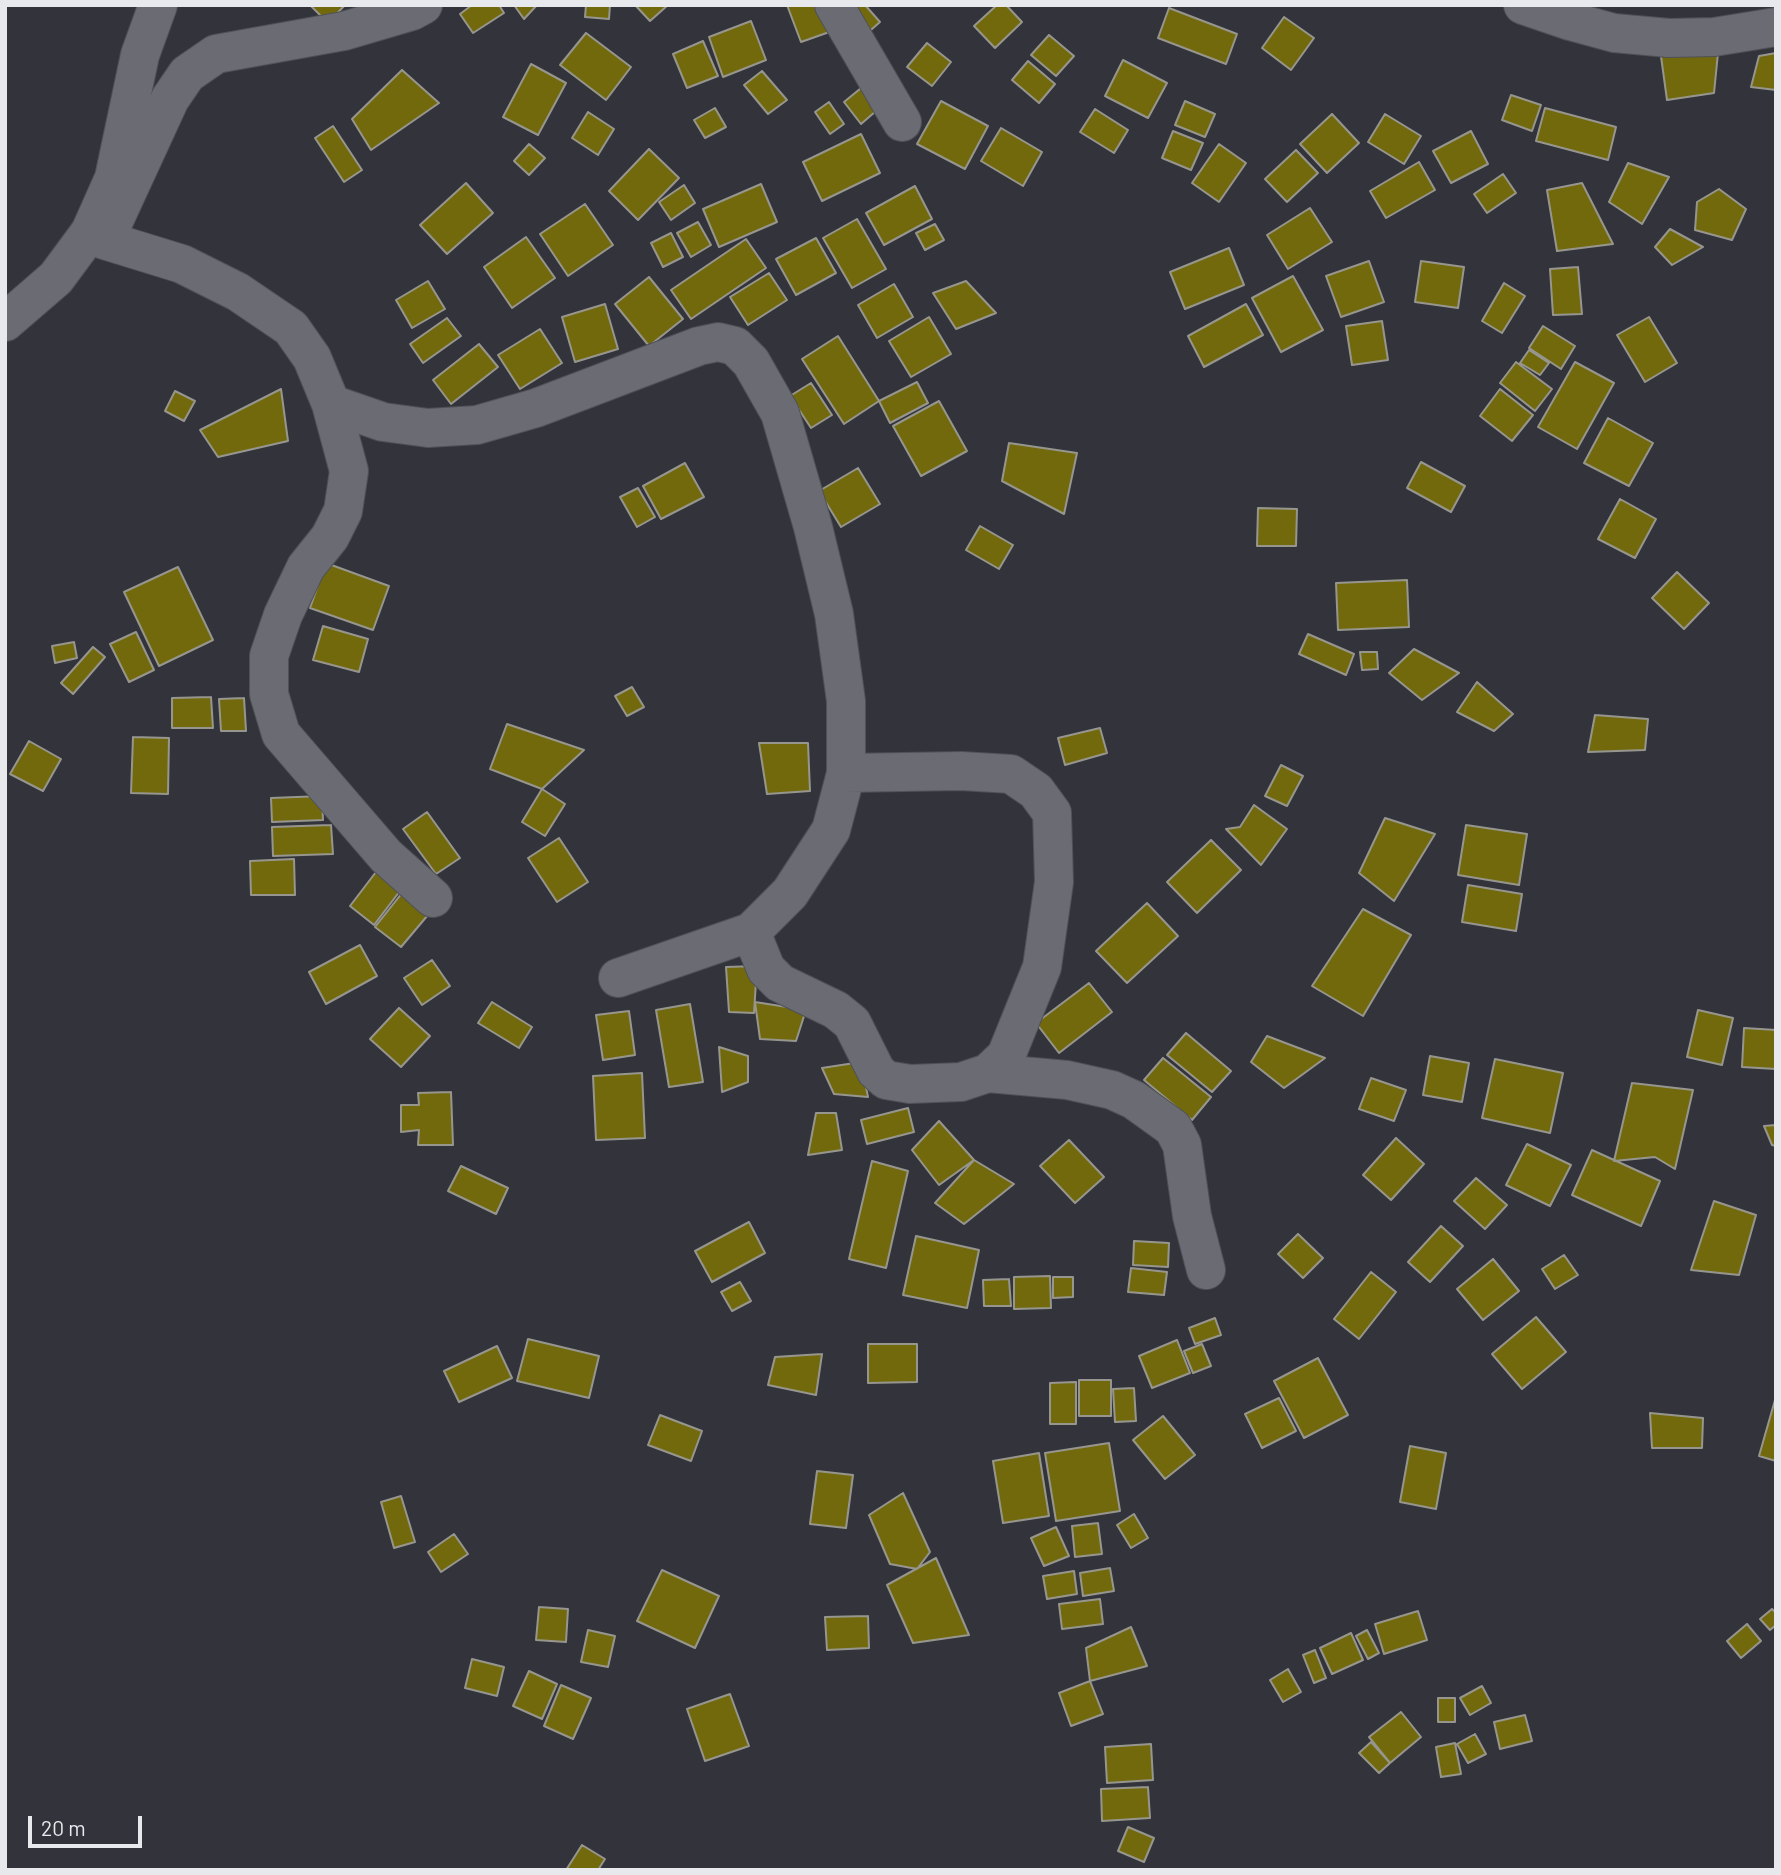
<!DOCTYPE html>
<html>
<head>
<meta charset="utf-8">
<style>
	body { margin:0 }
	#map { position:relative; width:1781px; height:1875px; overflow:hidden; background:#33343b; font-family:Barlow,sans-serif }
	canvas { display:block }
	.frame { position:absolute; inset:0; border:7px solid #e8e9ed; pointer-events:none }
	.scale { position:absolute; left:28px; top:1816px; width:114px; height:32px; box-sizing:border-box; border:4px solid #e8e9ed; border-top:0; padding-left:9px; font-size:21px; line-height:24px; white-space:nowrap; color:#e8e9ed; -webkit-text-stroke:5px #33343b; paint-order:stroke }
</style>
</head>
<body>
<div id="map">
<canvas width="1781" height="1875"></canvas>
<div class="frame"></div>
<div class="scale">20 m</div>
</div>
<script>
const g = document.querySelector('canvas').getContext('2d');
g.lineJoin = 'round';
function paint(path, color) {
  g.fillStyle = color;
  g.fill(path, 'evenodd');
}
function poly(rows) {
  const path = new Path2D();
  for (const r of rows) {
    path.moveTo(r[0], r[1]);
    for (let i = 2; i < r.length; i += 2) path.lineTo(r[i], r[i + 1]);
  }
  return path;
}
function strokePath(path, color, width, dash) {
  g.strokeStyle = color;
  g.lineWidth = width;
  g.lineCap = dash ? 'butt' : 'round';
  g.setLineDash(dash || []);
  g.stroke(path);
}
const building = poly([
	[310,5,345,5,328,23,310,5],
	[472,5,499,5,504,13,473,33,460,14,472,5],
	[514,5,537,5,524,19,514,5],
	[586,5,610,5,609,19,585,17,586,5],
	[635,5,668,5,650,21,635,5],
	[787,5,826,5,835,30,801,42,787,5],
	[848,5,865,5,880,22,864,36,848,5],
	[997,5,1006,5,1022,22,995,48,974,26,997,5],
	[1169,8,1237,34,1226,64,1158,38,1169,8],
	[1284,17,1314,38,1291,70,1262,48,1284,17],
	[751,21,766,60,723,77,709,37,751,21],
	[586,33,631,67,606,100,560,65,586,33],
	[1049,35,1074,56,1056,76,1031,55,1049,35],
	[703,41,718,76,687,88,673,54,703,41],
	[927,43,951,62,932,86,907,67,927,43],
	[1719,43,1714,93,1667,100,1660,49,1719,43],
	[1776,53,1776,90,1751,87,1759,56,1776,53],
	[1123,60,1167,83,1148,118,1105,96,1123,60],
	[1028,61,1055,84,1039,103,1012,80,1028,61],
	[531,64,566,83,538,135,503,117,531,64],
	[402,70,439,103,371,150,352,119,402,70],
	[762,71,787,100,768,114,744,85,762,71],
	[866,84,883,105,861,124,844,102,866,84],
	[1511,95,1541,105,1532,131,1502,120,1511,95],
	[941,101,988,126,965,169,917,144,941,101],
	[1185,101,1215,114,1205,137,1175,125,1185,101],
	[829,102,844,124,830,134,815,112,829,102],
	[715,108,726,127,705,138,694,120,715,108],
	[1545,108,1616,127,1608,160,1536,141,1545,108],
	[1095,109,1128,130,1114,153,1080,132,1095,109],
	[588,112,614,129,598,155,572,138,588,112],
	[1332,114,1359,143,1327,173,1300,144,1332,114],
	[1385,114,1421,136,1404,164,1368,142,1385,114],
	[333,126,362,170,344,182,315,138,333,126],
	[1001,128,1042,152,1023,186,981,161,1001,128],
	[1173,131,1203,143,1191,170,1162,158,1173,131],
	[1471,131,1488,164,1451,183,1433,151,1471,131],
	[861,134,880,173,822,201,803,162,861,134],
	[529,144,545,158,529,175,514,161,529,144],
	[1219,144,1246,163,1219,202,1192,183,1219,144],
	[649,149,679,178,638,220,609,191,649,149],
	[1296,150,1318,173,1287,202,1265,179,1296,150],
	[1419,162,1435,190,1386,218,1370,191,1419,162],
	[1628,163,1669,177,1642,224,1609,202,1628,163],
	[1503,174,1516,193,1487,213,1474,194,1503,174],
	[466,183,493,213,447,254,420,225,466,183],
	[1582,183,1613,244,1557,251,1547,190,1582,183],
	[761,184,777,222,719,247,703,209,761,184],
	[684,185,695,203,671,220,659,202,684,185],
	[915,186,932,219,884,245,866,213,915,186],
	[1719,189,1746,209,1732,240,1695,230,1697,202,1719,189],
	[585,204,613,245,568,276,540,234,585,204],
	[1310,208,1332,242,1288,269,1267,235,1310,208],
	[857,219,886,269,852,288,823,238,857,219],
	[698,222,711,245,691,257,677,233,698,222],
	[935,224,944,240,925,250,916,233,935,224],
	[1670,229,1703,247,1672,265,1655,247,1670,229],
	[671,233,683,257,663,267,651,243,671,233],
	[526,237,555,278,512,308,484,267,526,237],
	[816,238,836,273,796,295,776,259,816,238],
	[746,239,766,268,691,319,671,290,746,239],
	[1229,248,1244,285,1185,309,1170,272,1229,248],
	[1369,261,1384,302,1341,317,1326,276,1369,261],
	[1421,261,1464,267,1458,308,1415,302,1421,261],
	[1578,267,1582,314,1553,315,1550,269,1578,267],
	[769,273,787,300,748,325,730,297,769,273],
	[1293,276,1323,330,1281,352,1252,298,1293,276],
	[649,277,683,319,649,346,615,304,649,277],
	[428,281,445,309,412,328,396,300,428,281],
	[966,281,996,313,956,329,933,293,966,281],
	[1504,283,1525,296,1502,333,1482,321,1504,283],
	[894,284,913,317,877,338,858,305,894,284],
	[605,304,618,349,575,362,562,317,605,304],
	[1246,304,1263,335,1204,367,1188,336,1246,304],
	[929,317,951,354,911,377,889,341,929,317],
	[1649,317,1677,363,1645,382,1617,335,1649,317],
	[447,318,461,336,423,363,410,344,447,318],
	[1382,321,1388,360,1352,365,1346,326,1382,321],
	[1543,326,1575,346,1561,369,1529,348,1543,326],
	[540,329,562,363,520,389,498,355,540,329],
	[838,336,879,401,844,424,802,359,838,336],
	[479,344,498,367,451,404,433,380,479,344],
	[1529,350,1549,363,1540,375,1520,363,1529,350],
	[1516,362,1552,389,1535,411,1500,383,1516,362],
	[1575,362,1614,383,1577,449,1538,427,1575,362],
	[917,382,928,403,890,423,879,401,917,382],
	[811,383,832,415,811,428,790,396,811,383],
	[281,389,288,441,218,457,200,430,281,389],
	[1500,389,1533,415,1512,441,1480,416,1500,389],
	[175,391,195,401,184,421,165,411,175,391],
	[939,401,967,451,921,476,893,426,939,401],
	[1608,418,1653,443,1629,486,1584,463,1608,418],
	[1009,443,1077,453,1064,514,1002,481,1009,443],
	[1421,462,1465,486,1451,512,1407,488,1421,462],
	[685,463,704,497,661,519,643,486,685,463],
	[858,468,880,504,841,527,819,491,858,468],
	[638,488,655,517,637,527,620,497,638,488],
	[1620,499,1656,519,1635,558,1598,539,1620,499],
	[1258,508,1297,509,1296,546,1257,546,1258,508],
	[980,526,1013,545,999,569,966,550,980,526],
	[326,563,389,586,373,630,310,608,326,563],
	[178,567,213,640,159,666,124,592,178,567],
	[1677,572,1709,603,1684,629,1652,598,1677,572],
	[1407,580,1409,627,1338,630,1336,583,1407,580],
	[323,626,368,639,359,672,313,660,323,626],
	[136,632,154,670,129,682,110,644,136,632],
	[1308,634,1354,654,1346,675,1299,654,1308,634],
	[74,642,77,658,55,663,52,646,74,642],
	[93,647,105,657,73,694,61,683,93,647],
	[1414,649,1459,673,1422,700,1389,673,1414,649],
	[1360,652,1377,652,1378,669,1362,670,1360,652],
	[1477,682,1513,714,1494,731,1457,712,1477,682],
	[632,687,644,707,627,716,615,696,632,687],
	[211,697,213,728,172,728,172,698,211,697],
	[244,698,246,731,221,731,219,699,244,698],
	[1595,715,1648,719,1645,750,1588,752,1595,715],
	[507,724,584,750,542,789,490,769,507,724],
	[1100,728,1107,753,1065,765,1058,738,1100,728],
	[133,737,169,738,168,794,131,793,133,737],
	[29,741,61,759,43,791,10,774,29,741],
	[759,743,808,743,810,791,767,794,759,743],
	[1281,765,1303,776,1287,806,1265,796,1281,765],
	[542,789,565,804,545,836,522,822,542,789],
	[322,796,323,820,272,822,271,798,322,796],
	[1254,805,1287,829,1261,865,1226,829,1240,827,1254,805],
	[427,812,460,858,436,874,403,829,427,812],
	[1385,818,1435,834,1394,901,1359,873,1385,818],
	[331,825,333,854,273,856,272,827,331,825],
	[1466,825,1527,834,1519,885,1458,875,1466,825],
	[559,838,588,882,557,902,528,858,559,838],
	[1211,840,1241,870,1197,913,1167,882,1211,840],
	[294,859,295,895,251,895,250,861,294,859],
	[379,868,403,887,374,925,350,906,379,868],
	[1468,885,1522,894,1516,931,1462,922,1468,885],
	[406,888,433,909,401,947,375,927,406,888],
	[1147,903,1178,936,1127,983,1096,951,1147,903],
	[1363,909,1411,935,1363,1016,1312,986,1363,909],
	[360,945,377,976,326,1004,309,972,360,945],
	[432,960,450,986,422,1005,404,978,432,960],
	[757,966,754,1013,729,1012,726,967,757,966],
	[1089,983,1112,1012,1059,1053,1036,1023,1089,983],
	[492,1002,532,1027,519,1048,478,1023,492,1002],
	[755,1002,806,1010,796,1041,760,1039,755,1002],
	[690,1004,703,1082,669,1087,656,1010,690,1004],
	[399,1008,430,1036,401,1067,370,1039,399,1008],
	[1698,1010,1733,1018,1722,1065,1687,1057,1698,1010],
	[629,1011,635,1055,603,1060,596,1015,629,1011],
	[1744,1028,1776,1030,1776,1069,1742,1067,1744,1028],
	[1186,1033,1231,1071,1212,1092,1167,1055,1186,1033],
	[1267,1036,1325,1058,1284,1088,1251,1062,1267,1036],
	[719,1047,748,1056,748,1082,722,1092,719,1047],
	[1430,1056,1469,1063,1462,1102,1423,1095,1430,1056],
	[1163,1058,1211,1097,1192,1120,1144,1080,1163,1058],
	[1495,1059,1563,1073,1550,1133,1482,1118,1495,1059],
	[861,1062,868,1097,834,1094,822,1068,861,1062],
	[642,1073,645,1138,596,1140,593,1076,642,1073],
	[1371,1078,1406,1090,1394,1121,1359,1109,1371,1078],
	[1632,1083,1693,1090,1675,1169,1655,1157,1614,1161,1632,1083],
	[451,1092,453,1145,418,1145,419,1130,401,1132,401,1105,419,1105,418,1093,451,1092],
	[908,1108,914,1132,867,1144,861,1120,908,1108],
	[816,1113,836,1113,842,1150,808,1155,816,1113],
	[939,1121,974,1160,939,1185,912,1150,939,1121],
	[1776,1125,1776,1146,1772,1145,1764,1126,1776,1125],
	[1396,1138,1424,1164,1391,1200,1363,1175,1396,1138],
	[1069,1140,1104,1177,1075,1203,1040,1166,1069,1140],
	[1527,1144,1571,1165,1550,1206,1506,1185,1527,1144],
	[1592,1150,1660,1181,1641,1226,1572,1195,1592,1150],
	[974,1160,1014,1184,964,1224,935,1203,974,1160],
	[872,1161,908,1171,886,1268,849,1259,872,1161],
	[461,1166,508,1188,496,1214,448,1191,461,1166],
	[1476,1178,1507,1205,1485,1229,1454,1201,1476,1178],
	[1714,1201,1756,1215,1739,1275,1691,1270,1714,1201],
	[749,1222,765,1253,712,1282,695,1251,749,1222],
	[1441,1226,1463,1246,1430,1282,1408,1262,1441,1226],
	[1298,1234,1323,1258,1303,1278,1278,1254,1298,1234],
	[916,1236,979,1250,967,1308,903,1295,916,1236],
	[1134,1241,1169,1243,1168,1267,1133,1265,1134,1241],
	[1564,1255,1578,1275,1555,1289,1542,1269,1564,1255],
	[1493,1259,1519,1291,1483,1320,1457,1289,1493,1259],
	[1131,1268,1167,1272,1164,1295,1128,1292,1131,1268],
	[1371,1272,1396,1292,1359,1339,1334,1319,1371,1272],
	[1050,1276,1051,1308,1014,1309,1014,1277,1050,1276],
	[1053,1277,1073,1277,1073,1297,1053,1298,1053,1277],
	[1009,1279,1011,1306,984,1306,983,1280,1009,1279],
	[740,1282,751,1301,732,1311,721,1292,740,1282],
	[1536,1317,1566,1352,1522,1389,1492,1354,1536,1317],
	[1215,1318,1221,1335,1195,1344,1189,1328,1215,1318],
	[528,1339,599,1356,589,1398,517,1381,528,1339],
	[1177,1340,1190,1373,1152,1388,1139,1356,1177,1340],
	[868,1344,917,1344,917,1382,868,1383,868,1344],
	[1202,1344,1211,1366,1193,1373,1184,1351,1202,1344],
	[497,1346,512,1378,459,1402,444,1371,497,1346],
	[822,1354,816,1395,768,1385,775,1357,822,1354],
	[1318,1358,1348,1415,1304,1438,1274,1381,1318,1358],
	[1079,1380,1111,1380,1111,1416,1079,1416,1079,1380],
	[1076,1382,1076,1424,1050,1424,1050,1383,1076,1382],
	[1134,1388,1136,1421,1115,1422,1113,1389,1134,1388],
	[1279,1398,1296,1431,1262,1448,1245,1414,1279,1398],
	[1775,1400,1776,1400,1776,1461,1759,1456,1775,1400],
	[1650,1413,1703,1418,1702,1448,1652,1448,1650,1413],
	[660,1415,702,1431,691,1461,648,1445,660,1415],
	[1163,1416,1195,1455,1165,1479,1133,1440,1163,1416],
	[1109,1443,1120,1511,1056,1521,1045,1453,1109,1443],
	[1410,1446,1446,1453,1436,1509,1400,1502,1410,1446],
	[1039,1453,1049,1516,1003,1523,993,1461,1039,1453],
	[817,1471,853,1475,846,1528,810,1524,817,1471],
	[903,1493,930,1552,917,1569,890,1564,869,1515,903,1493],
	[401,1496,415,1542,394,1548,381,1502,401,1496],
	[1134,1514,1148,1538,1131,1548,1117,1525,1134,1514],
	[1098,1523,1102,1554,1075,1557,1072,1526,1098,1523],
	[1056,1527,1069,1556,1044,1566,1031,1538,1056,1527],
	[454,1534,468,1554,441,1572,428,1552,454,1534],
	[936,1558,969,1635,913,1643,887,1585,936,1558],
	[1110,1568,1114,1591,1083,1596,1080,1573,1110,1568],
	[662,1570,719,1596,695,1648,637,1621,662,1570],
	[1074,1571,1077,1594,1047,1599,1043,1576,1074,1571],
	[1100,1599,1103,1624,1062,1629,1059,1604,1100,1599],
	[539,1607,568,1609,566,1642,536,1640,539,1607],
	[1772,1609,1776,1613,1776,1625,1770,1630,1760,1619,1772,1609],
	[1418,1611,1427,1640,1384,1654,1375,1624,1418,1611],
	[868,1616,869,1648,827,1650,825,1617,868,1616],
	[1747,1624,1761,1641,1741,1658,1727,1641,1747,1624],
	[1131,1627,1147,1666,1090,1681,1086,1648,1131,1627],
	[588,1630,615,1636,608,1667,581,1662,588,1630],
	[1367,1630,1379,1653,1368,1659,1356,1636,1367,1630],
	[1351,1633,1363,1660,1332,1674,1320,1648,1351,1633],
	[1315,1650,1326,1678,1314,1683,1303,1655,1315,1650],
	[472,1659,504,1667,497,1696,465,1688,472,1659],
	[1288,1669,1301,1692,1283,1702,1270,1680,1288,1669],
	[529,1671,557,1684,542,1719,513,1706,529,1671],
	[1090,1681,1103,1714,1071,1726,1059,1693,1090,1681],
	[561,1685,591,1698,573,1739,544,1726,561,1685],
	[1482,1686,1491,1703,1470,1715,1460,1698,1482,1686],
	[730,1694,749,1746,705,1761,687,1709,730,1694],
	[1438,1698,1455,1698,1455,1722,1438,1722,1438,1698],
	[1401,1712,1421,1737,1390,1763,1369,1737,1401,1712],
	[1525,1715,1532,1741,1500,1749,1494,1722,1525,1715],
	[1475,1734,1486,1754,1468,1763,1457,1744,1475,1734],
	[1371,1742,1390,1763,1379,1773,1359,1753,1371,1742],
	[1455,1743,1461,1774,1441,1777,1436,1747,1455,1743],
	[1151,1744,1153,1780,1107,1783,1105,1747,1151,1744],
	[1148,1787,1150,1818,1102,1821,1101,1789,1148,1787],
	[1128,1827,1154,1838,1144,1862,1118,1851,1128,1827],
	[582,1845,605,1859,598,1870,566,1870,582,1845]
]);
paint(building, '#72690d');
strokePath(building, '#97968e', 2);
const minor = poly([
	[834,5,902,122],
	[1523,5,1570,21,1614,33,1669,38,1714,37,1776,27],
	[112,225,170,99,187,74,216,54,344,31,412,11,423,5],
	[90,232,104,240,182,264,238,292,291,328,312,358,331,404,349,471,343,511,330,537,306,567,283,615,269,656,269,694,281,734,386,856,433,898],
	[331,404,383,422,428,428,477,425,536,408,699,346,718,342,735,346,751,362,780,413,813,527,834,614,846,701,846,773,831,830,790,893,751,932,618,978],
	[751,932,766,969,780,983,836,1010,852,1023,876,1071,886,1080,910,1084,961,1082,988,1073,1006,1056,1042,967,1054,882,1052,813,1036,791,1011,774,961,771,846,773],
	[988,1073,1067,1080,1112,1090,1134,1100,1173,1128,1182,1145,1192,1216,1206,1270]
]);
const tertiary = poly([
	[5,322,56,278,90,232,114,178,140,55,158,5]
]);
strokePath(minor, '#505157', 40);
strokePath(tertiary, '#505157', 40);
strokePath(minor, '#6a6b73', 38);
strokePath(tertiary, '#6a6b73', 38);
</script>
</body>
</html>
